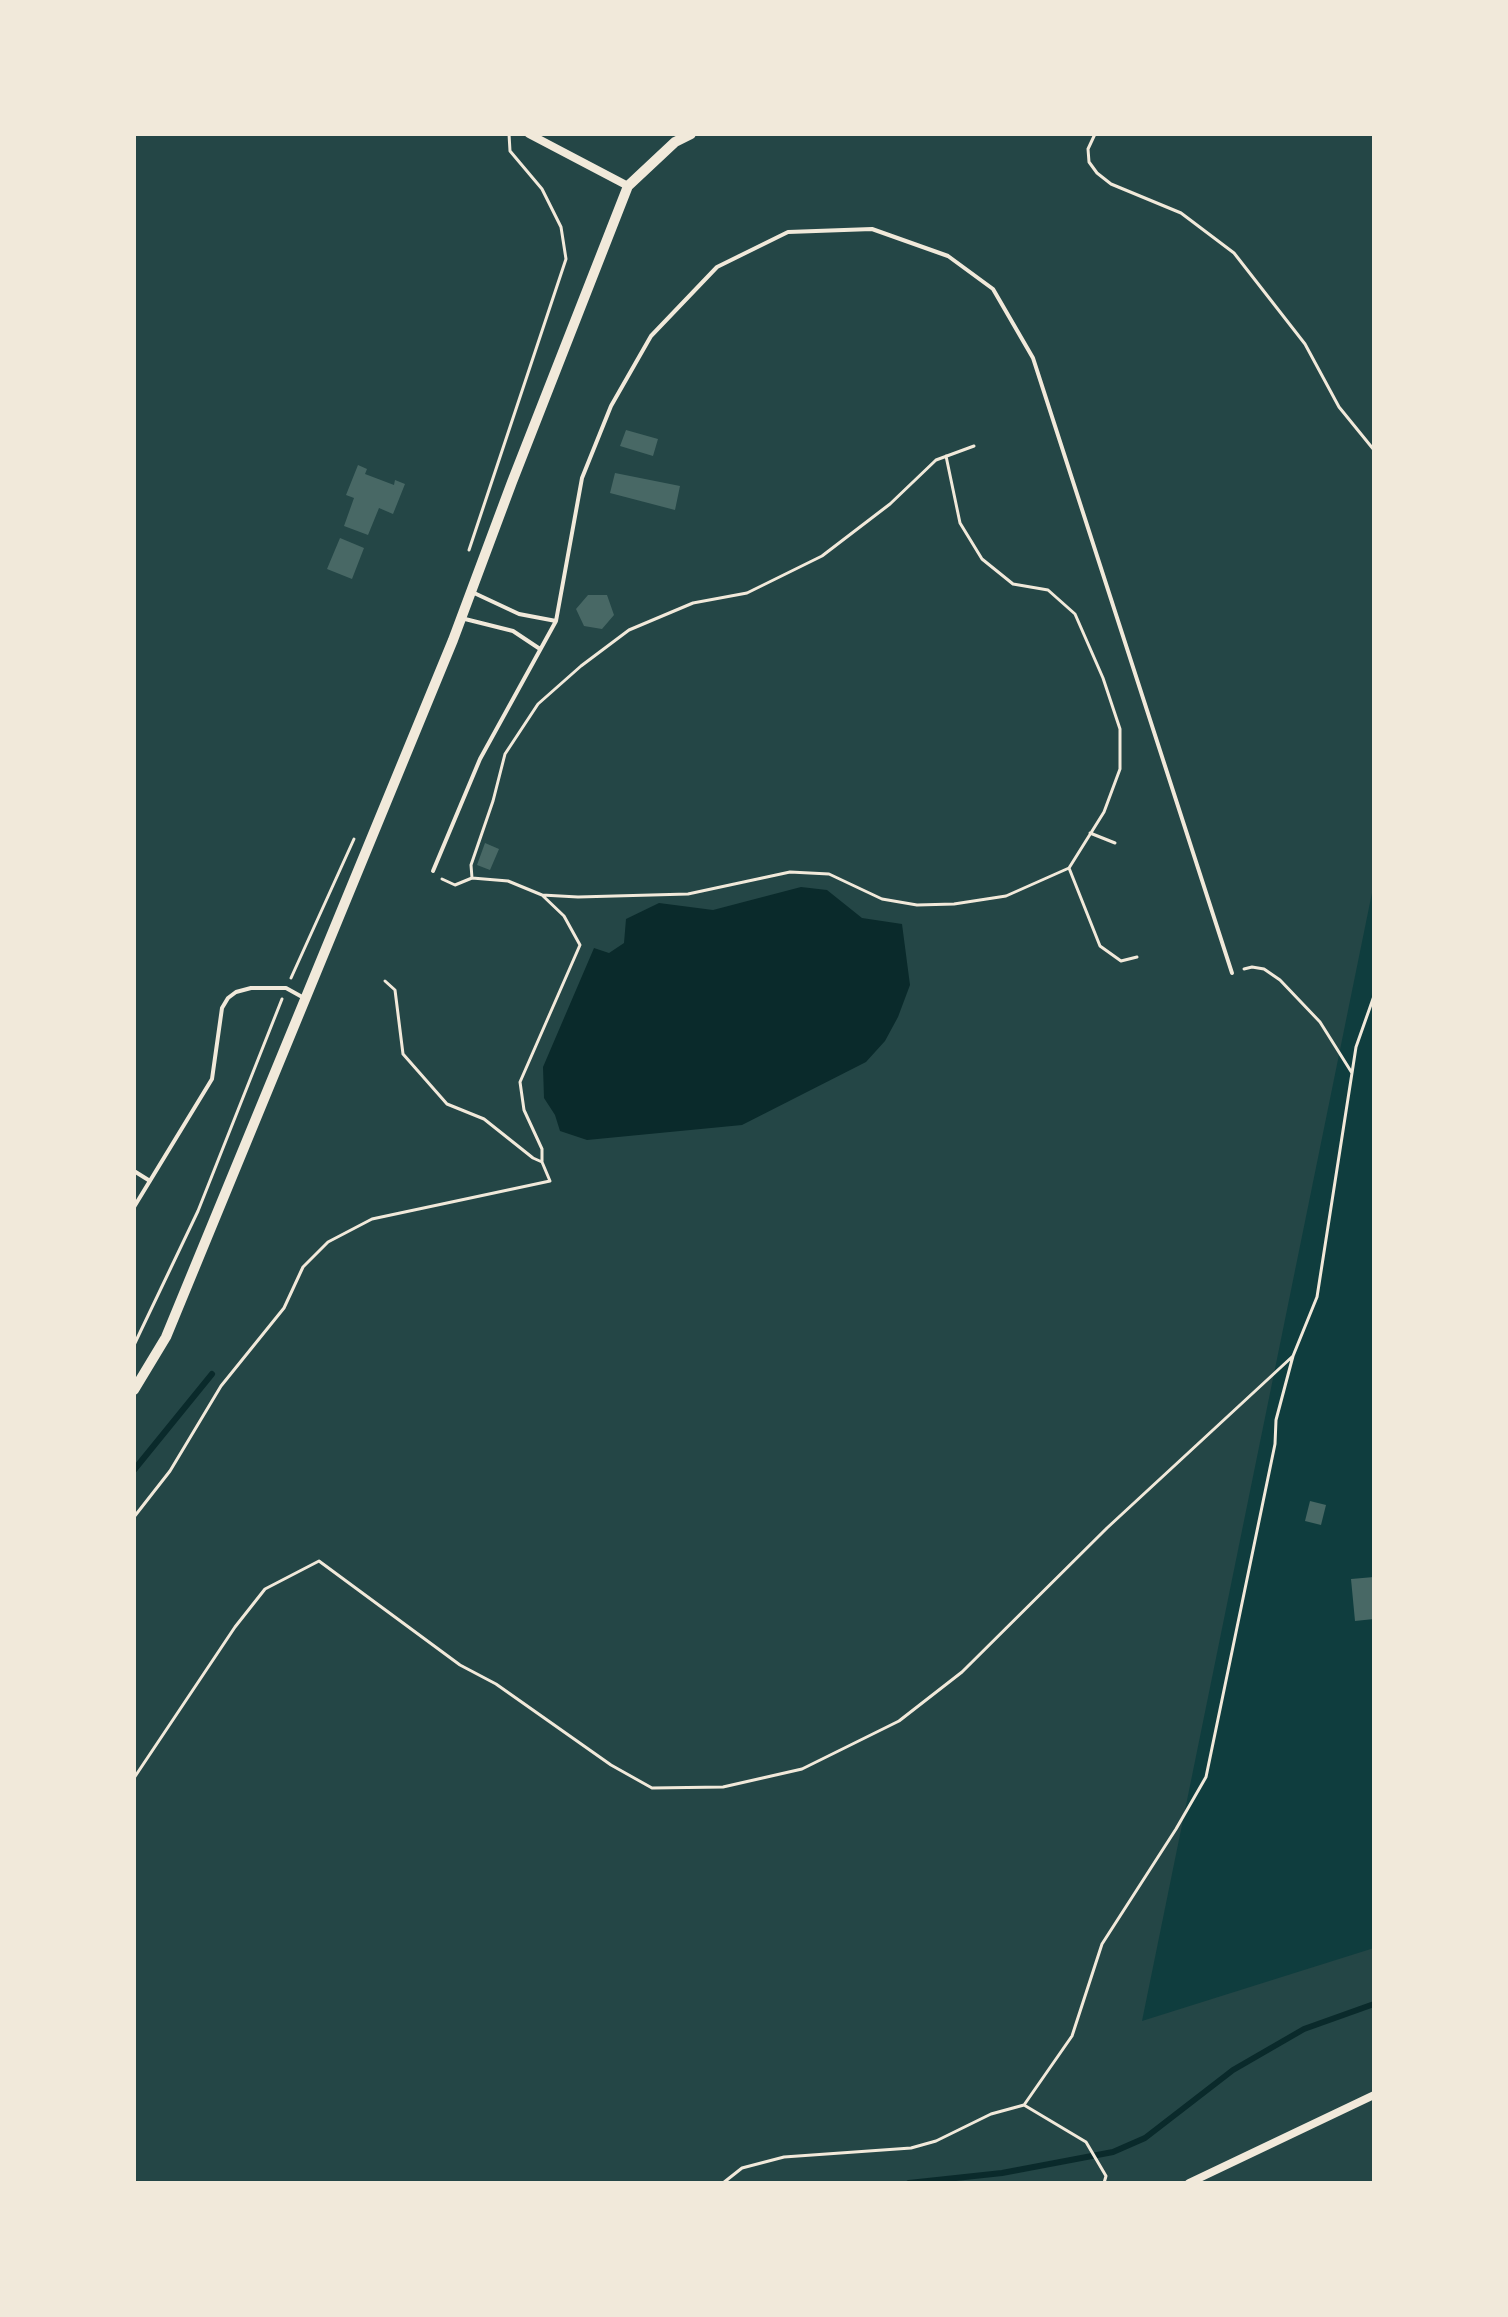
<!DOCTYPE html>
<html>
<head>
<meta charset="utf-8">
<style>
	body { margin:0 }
	#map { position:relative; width:1508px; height:2317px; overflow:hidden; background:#0f3d3e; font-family:"Varela Round",sans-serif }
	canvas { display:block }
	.frame { position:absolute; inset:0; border:136px solid #f1e9da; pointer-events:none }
</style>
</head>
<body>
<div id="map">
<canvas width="1508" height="2317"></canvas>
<div class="frame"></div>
</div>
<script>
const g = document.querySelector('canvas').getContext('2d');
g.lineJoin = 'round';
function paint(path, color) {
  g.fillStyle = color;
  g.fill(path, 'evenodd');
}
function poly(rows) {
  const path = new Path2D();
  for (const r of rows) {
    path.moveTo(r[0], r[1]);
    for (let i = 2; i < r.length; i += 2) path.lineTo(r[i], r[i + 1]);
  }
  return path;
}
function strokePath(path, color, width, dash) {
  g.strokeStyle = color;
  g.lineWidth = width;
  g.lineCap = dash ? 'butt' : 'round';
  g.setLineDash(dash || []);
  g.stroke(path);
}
paint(poly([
	[134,134,1374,134,1374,883,1142,2021,1374,1948,1374,2183,134,2183]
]), '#244646');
paint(poly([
	[801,887,827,890,862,918,902,924,910,985,898,1017,885,1041,866,1062,742,1125,587,1140,560,1131,555,1115,544,1098,543,1067,594,948,609,953,624,943,626,919,659,903,713,910]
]), '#0a2a2b');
strokePath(poly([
	[134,1470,212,1374],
	[909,2183,1002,2173,1113,2152,1145,2138,1233,2070,1304,2029,1374,2004]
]), '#0a2a2b', 6);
paint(poly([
	[626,430,658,439,653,456,620,446],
	[358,465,367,469,365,474,394,485,395,480,405,484,393,514,379,508,368,535,344,526,354,498,346,495],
	[615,473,680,486,675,510,610,493],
	[340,538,364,548,352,579,327,569],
	[588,595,607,595,614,615,602,629,584,626,576,609],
	[485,843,499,849,490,870,477,865],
	[1310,1501,1326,1505,1321,1525,1305,1521],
	[1374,1577,1374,1619,1355,1621,1351,1579]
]), '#486865');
strokePath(poly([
	[1095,134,1088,149,1089,162,1097,173,1111,184,1181,213,1234,253,1305,344,1339,407,1374,450],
	[469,550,566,259,561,227,542,189,510,151,509,134],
	[1090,833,1115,843],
	[1069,868,1100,946,1121,961,1137,957],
	[472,878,471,865,493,801,505,754,538,704,581,666,629,630,693,603,747,593,822,556,890,504,936,460,974,446],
	[542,895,578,897,688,894,790,872,829,874,882,899,917,905,954,904,1006,896,1069,868,1104,812,1120,769,1120,729,1103,678,1075,614,1048,590,1013,584,982,559,960,523,946,456],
	[291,978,354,839],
	[385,981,395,990,403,1054,447,1104,484,1119,533,1158,542,1162,542,1149,524,1110,520,1082,580,945,564,916,542,895,508,881,472,878,455,885,442,879],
	[1352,1073,1356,1047,1374,996],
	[134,1345,198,1211,282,999],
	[134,1517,170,1471,221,1386,284,1308,303,1267,328,1242,372,1219,550,1181,542,1162],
	[134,1778,235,1627,265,1589,319,1561,460,1665,496,1684,611,1765,652,1788,723,1787,802,1769,899,1721,962,1672,1107,1528,1293,1356],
	[1024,2105,1072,2036,1102,1944,1176,1829,1206,1777,1275,1444,1276,1420,1293,1356,1317,1297,1352,1073,1320,1022,1280,980,1264,969,1252,967,1244,969],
	[1024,2105,1086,2142,1106,2176,1104,2183],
	[723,2183,742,2168,784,2157,911,2148,936,2141,991,2114,1024,2105]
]), '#f1e9da', 3);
strokePath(poly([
	[472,592,519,614,556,621],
	[465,619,513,631,540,649],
	[433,871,480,759,556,621,582,478,611,406,651,336,717,267,788,232,872,229,948,256,993,289,1033,358,1232,973],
	[134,1171,150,1181],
	[134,1207,212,1079,222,1008,228,998,236,992,251,988,286,988,304,998]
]), '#f1e9da', 4);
strokePath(poly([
	[529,134,628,186],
	[1189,2183,1374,2095]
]), '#f1e9da', 8);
strokePath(poly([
	[134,1390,166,1337,453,640,512,482,628,186,675,142,691,134]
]), '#f1e9da', 10);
</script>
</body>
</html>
